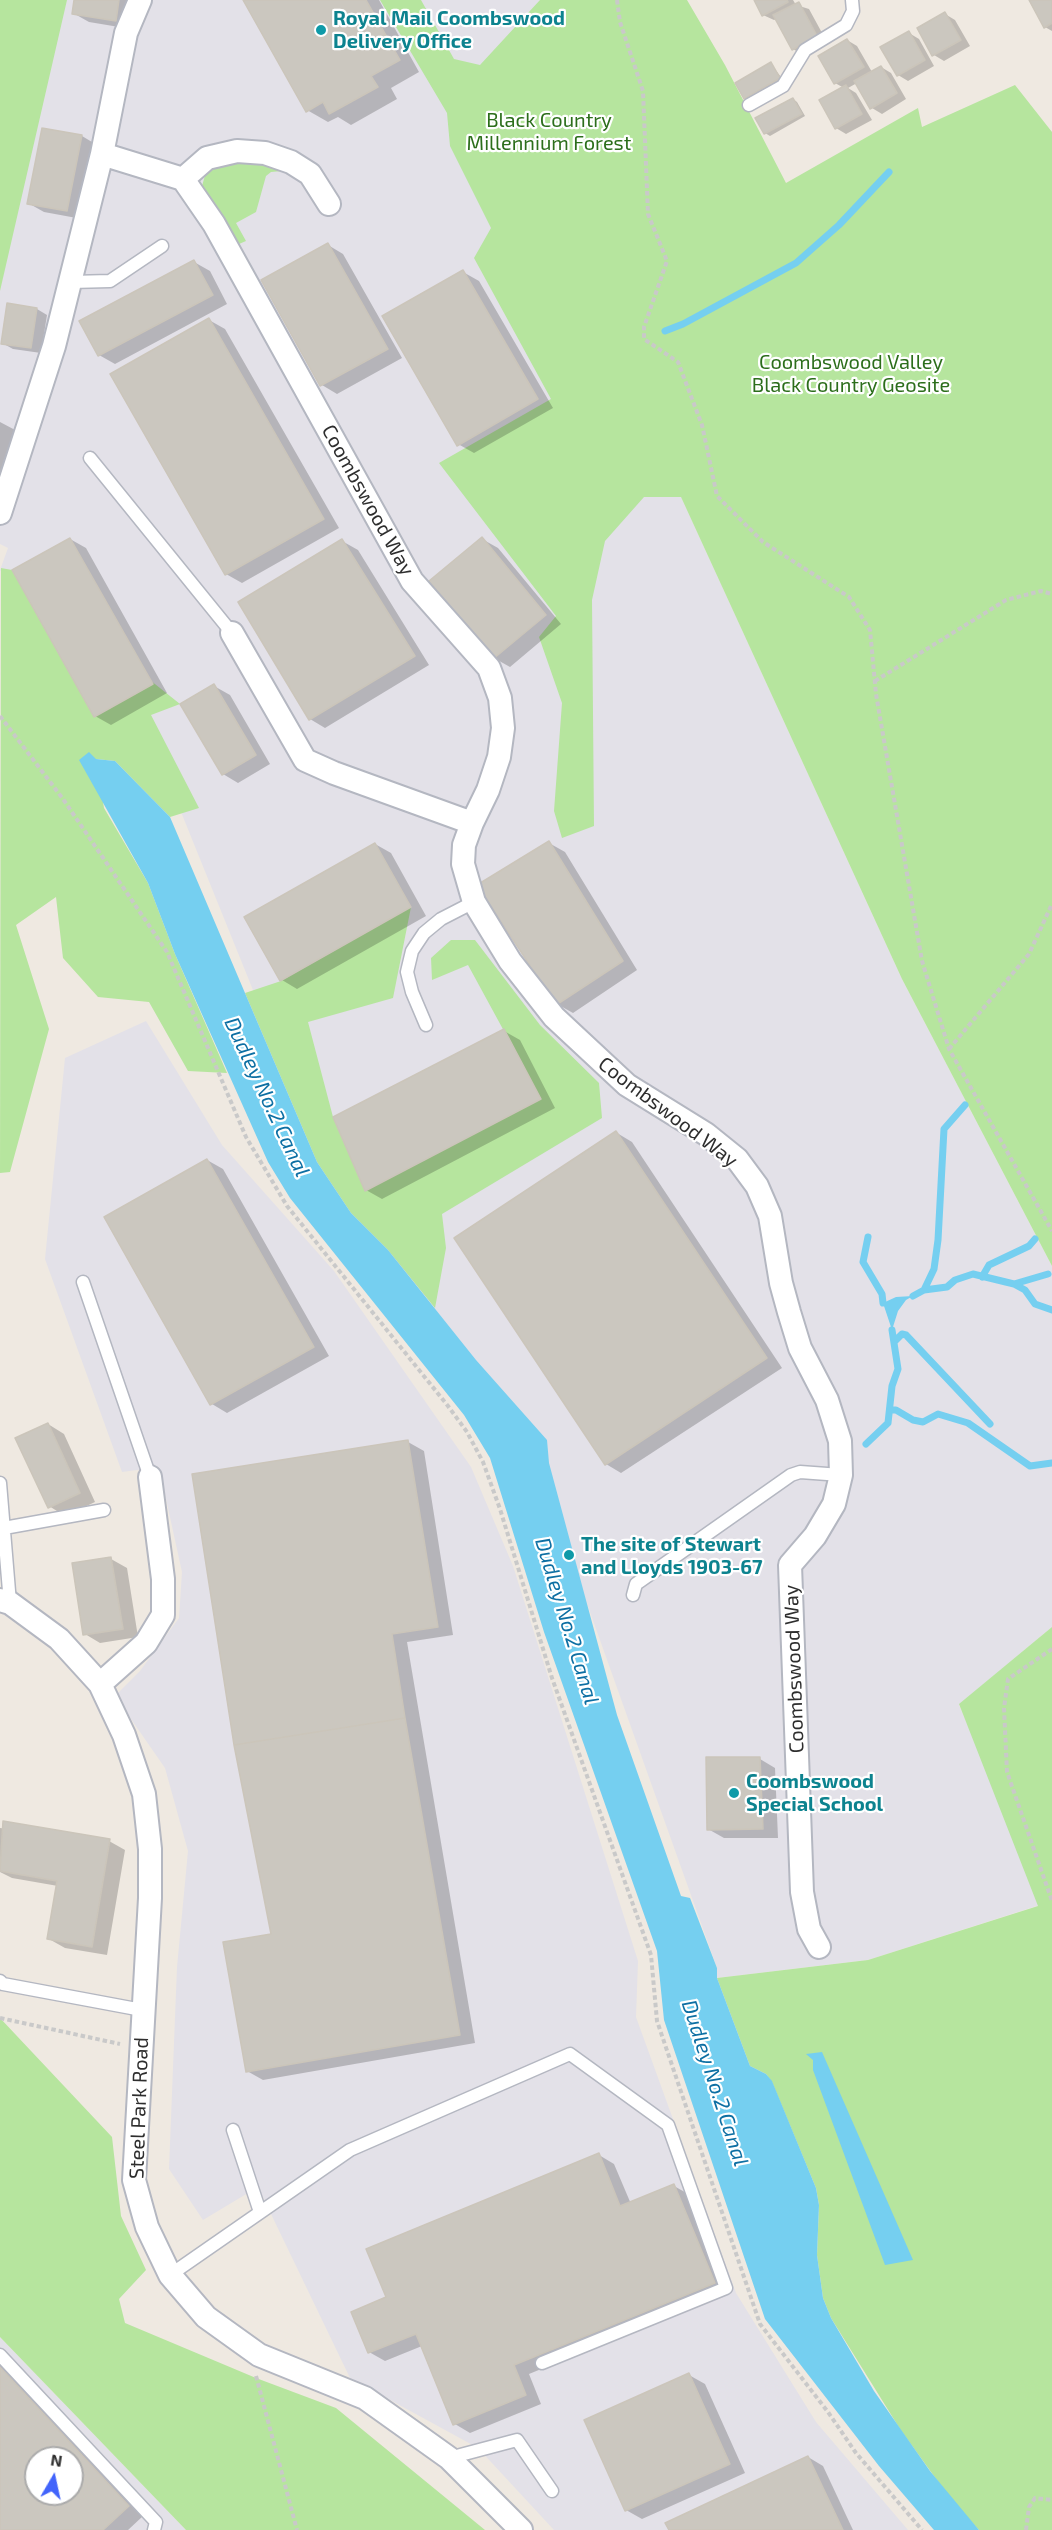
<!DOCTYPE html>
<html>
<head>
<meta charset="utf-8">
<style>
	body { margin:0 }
	#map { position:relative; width:1052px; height:2530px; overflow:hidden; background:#efe9e1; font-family:"Exo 2",sans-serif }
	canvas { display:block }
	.north { position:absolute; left:24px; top:2446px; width:60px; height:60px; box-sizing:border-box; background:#fff; border:2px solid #ababab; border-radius:50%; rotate:9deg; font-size:16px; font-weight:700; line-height:24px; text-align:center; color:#2e2e2e }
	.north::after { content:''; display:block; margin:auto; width:21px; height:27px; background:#4264fb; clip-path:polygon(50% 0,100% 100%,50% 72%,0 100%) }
</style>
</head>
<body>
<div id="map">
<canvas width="1052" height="2530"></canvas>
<div class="north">N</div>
</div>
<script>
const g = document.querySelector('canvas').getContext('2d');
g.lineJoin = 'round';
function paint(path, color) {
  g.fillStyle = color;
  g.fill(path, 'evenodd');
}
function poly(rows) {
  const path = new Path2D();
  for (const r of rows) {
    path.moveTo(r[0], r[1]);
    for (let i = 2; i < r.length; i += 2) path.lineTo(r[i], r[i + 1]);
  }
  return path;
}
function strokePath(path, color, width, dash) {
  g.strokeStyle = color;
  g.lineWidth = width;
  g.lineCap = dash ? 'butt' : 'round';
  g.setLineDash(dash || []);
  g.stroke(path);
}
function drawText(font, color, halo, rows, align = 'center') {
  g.font = font + ' "Exo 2",sans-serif';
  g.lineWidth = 4.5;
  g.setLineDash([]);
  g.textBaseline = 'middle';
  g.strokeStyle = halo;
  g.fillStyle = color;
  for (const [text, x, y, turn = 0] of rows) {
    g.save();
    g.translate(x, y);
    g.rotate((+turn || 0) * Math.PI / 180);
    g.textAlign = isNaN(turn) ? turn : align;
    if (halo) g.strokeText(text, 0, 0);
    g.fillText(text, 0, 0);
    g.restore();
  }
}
paint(poly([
	[64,0,577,0,677,488,902,979,1052,1266,1052,1627,959,1705,1046,1903,868,1960,717,1978,717,1968,545,1486,329,1178,143,718,0,570,8,548,0,544,0,289],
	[146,1021,222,1145,334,1271,471,1467,513,1566,638,1961,636,2017,736,2293,816,2422,908,2530,554,2530,478,2448,350,2378,258,2187,203,2220,169,2169,177,1967,188,1851,165,1768,115,1696,140,1671,179,1618,182,1572,159,1467,122,1472,45,1259,65,1058],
	[0,2337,186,2530,0,2530],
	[36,2458,72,2458,72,2494,36,2494]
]), '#e3e1e8');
paint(poly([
	[0,0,67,0,0,291],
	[380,0,421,0,454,59,480,65,540,0,687,0,725,65,786,183,918,108,922,127,1015,85,1052,132,1052,1266,902,979,681,497,644,497,605,541,592,600,594,826,562,838,554,811,562,703,539,637,556,616,439,463,551,399,474,258,491,228,450,146,447,113],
	[237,162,262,164,282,171,271,172,266,176,256,212,236,223,246,241,239,244,235,243,204,196,202,186,206,172,211,168],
	[1,568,12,570,180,704,151,715,199,808,170,817,115,761,96,759,104,808,148,883,175,954,227,1073,188,1071,149,1002,98,997,63,958,56,897,16,925,49,1029,10,1172,0,1173],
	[411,907,393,998,308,1022,333,1117,365,1191,541,1099,468,965,432,980,431,958,451,940,475,940,540,1025,599,1083,602,1118,442,1214,446,1248,435,1308,388,1250,351,1213,317,1162,245,993,281,981],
	[1052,1627,1052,2530,979,2530,952,2501,900,2429,831,2318,823,2298,817,2255,819,2205,816,2188,772,2082,766,2074,750,2066,717,1978,868,1960,1038,1906,959,1704],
	[0,2018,112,2137,121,2216,146,2270,119,2299,125,2323,256,2378,336,2408,485,2530,186,2530,0,2337]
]), '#b6e59e');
paint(poly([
	[89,752,96,759,115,761,170,817,317,1162,351,1213,388,1250,476,1360,547,1440,549,1463,617,1715,681,1896,690,1898,717,1968,717,1978,750,2066,766,2074,772,2081,816,2188,819,2205,817,2255,823,2298,831,2318,874,2391,930,2471,979,2530,934,2530,879,2466,765,2319,664,2020,657,1951,544,1632,490,1458,464,1415,290,1198,268,1162,175,954,148,883,79,760],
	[913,1296,906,1300,898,1311,892,1330,883,1303,896,1297],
	[822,2052,913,2260,885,2265,813,2070,813,2060,806,2054]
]), '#75cff0');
paint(poly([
	[75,0,136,0,131,29,89,22,73,13],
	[245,0,379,0,419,72,391,88,397,99,351,125,338,117,328,122,307,110],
	[756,0,793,0,796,5,809,9,827,42,803,55,793,49,777,19,774,20,763,15],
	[1030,0,1052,0,1052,31,1045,27],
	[945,14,955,20,970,46,944,61,934,55],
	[909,33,919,39,934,66,908,81,898,75],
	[847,40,857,46,872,72,881,67,891,73,906,99,882,114,872,108,857,83,848,88,856,93,872,120,846,134,836,128,844,88,835,83,820,57],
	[771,64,784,81,750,101,745,98],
	[793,99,797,102,805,116,770,136,765,133],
	[82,136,97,145,82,219,44,212,28,203],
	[328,245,343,254,402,358,337,394,322,385,263,281],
	[194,262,210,271,227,304,115,364,99,355],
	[463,272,479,281,553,408,474,453,458,444],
	[8,305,37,309,47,315,41,353,13,349,2,343],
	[209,320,225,329,339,528,242,583,226,574],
	[0,422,17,431,0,474],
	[70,539,86,548,167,693,111,725,95,716],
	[482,539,498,548,561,624,510,667,494,658],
	[342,541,358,550,429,665,325,728,310,719],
	[214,686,230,695,270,764,238,783,223,774],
	[549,843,565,852,637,970,573,1013,557,1004],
	[375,844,391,853,426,916,297,989,282,980,246,917],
	[504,1031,520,1040,555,1108,382,1199,366,1190,335,1118],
	[617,1133,632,1142,782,1368,621,1473,606,1464],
	[207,1160,223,1169,329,1356,227,1413,212,1404],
	[48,1424,64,1434,95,1502,65,1516,49,1506],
	[408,1442,424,1451,453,1635,407,1642,475,2043,263,2080,247,2071,273,1935],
	[111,1559,127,1568,138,1637,100,1643,85,1634],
	[760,1759,775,1768,778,1838,724,1838,708,1829],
	[0,1828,109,1841,125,1850,107,1955,65,1948,49,1939,58,1886,12,1878,0,1872],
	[599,2155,614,2164,631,2204,674,2186,690,2195,730,2292,529,2374,541,2404,470,2433,455,2424,422,2346,385,2361,369,2352,388,2298],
	[0,2361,143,2516,128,2530,0,2530],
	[36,2458,72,2458,72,2494,36,2494],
	[689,2375,705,2384,745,2473,642,2519,626,2510],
	[808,2457,823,2466,853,2530,670,2530]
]), '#0003');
strokePath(poly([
	[665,331,683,324,796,263,839,225,889,172],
	[868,1237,863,1262,882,1294,883,1303],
	[982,1277,989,1265,1029,1246,1035,1239],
	[1014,1284,1025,1290,1035,1304,1052,1310],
	[924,1290,934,1269,938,1240,944,1129,965,1105],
	[913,1296,924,1290,947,1287,955,1280,973,1274,1014,1284,1048,1274],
	[894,1342,902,1334,906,1335,990,1424],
	[890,1410,896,1410,913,1420,923,1422,938,1414,968,1423,1030,1466,1052,1463],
	[866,1444,888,1423,892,1386,898,1369,892,1330]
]), '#75cff0', 7);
const building = poly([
	[74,0,119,0,116,21,72,14,74,0],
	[243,0,366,0,400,60,371,76,378,87,329,114,323,102,306,112,243,0],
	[754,0,787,0,788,2,762,16,754,0],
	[1029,0,1052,0,1052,23,1044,28,1029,0],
	[799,2,817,36,792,50,773,15,799,2],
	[945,12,961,40,932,56,917,28,945,12],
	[909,31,925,60,897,76,880,47,909,31],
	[847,39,864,67,834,84,818,56,847,39],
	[771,62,780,78,744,99,735,83,771,62],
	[881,66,897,93,870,109,854,81,881,66],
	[846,85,862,114,835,129,819,100,846,85],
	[793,98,802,114,764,134,755,118,793,98],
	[42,128,82,135,67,211,27,204,42,128],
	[328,243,388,349,320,386,261,280,328,243],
	[194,260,213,295,98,356,79,321,194,260],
	[463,270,538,399,457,446,382,316,463,270],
	[7,303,37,308,31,348,1,344,7,303],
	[209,318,324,519,225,575,110,374,209,318],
	[482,537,546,615,493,659,429,581,482,537],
	[70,538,153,684,94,717,12,570,70,538],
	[342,539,415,656,309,720,238,602,342,539],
	[214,684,256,755,222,775,180,704,214,684],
	[549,841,623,961,556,1005,477,885,549,841],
	[375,843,411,907,280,981,244,917,375,843],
	[504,1029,541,1099,365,1191,333,1117,504,1029],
	[616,1131,767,1358,605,1465,454,1238,616,1131],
	[207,1159,314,1347,210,1405,104,1217,207,1159],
	[48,1423,80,1493,48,1508,15,1438,48,1423],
	[408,1440,438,1627,392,1634,405,1718,234,1745,192,1474,408,1440],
	[111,1557,123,1629,83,1635,72,1563,111,1557],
	[405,1718,460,2035,246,2072,223,1942,271,1934,234,1745,405,1718],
	[706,1757,760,1757,763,1829,707,1830,706,1757],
	[3,1821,110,1839,92,1947,47,1939,57,1881,0,1871,3,1821],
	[599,2153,620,2206,674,2184,715,2283,514,2365,526,2395,453,2425,416,2334,368,2353,351,2312,386,2297,366,2249,599,2153],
	[0,2367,129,2506,103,2530,0,2530,0,2367],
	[36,2458,72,2458,72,2494,36,2494,36,2458],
	[689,2373,730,2464,625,2511,584,2420,689,2373],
	[808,2456,843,2530,669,2530,665,2523,808,2456]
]);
paint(building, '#cbc7bf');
strokePath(building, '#cbc5ba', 1.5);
const lane = poly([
	[749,105,783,86,805,50,846,25,853,11,852,0],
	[71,282,110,281,162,246],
	[90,458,232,633],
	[426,1025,412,992,407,972,412,951,424,933,441,919,474,902],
	[83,1282,150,1477],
	[0,1483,10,1603],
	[4,1528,104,1510],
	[633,1595,636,1584,791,1475,800,1472,841,1475],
	[0,1981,3,1984,142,2010],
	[233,2130,260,2212],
	[170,2275,350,2150,570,2054,668,2125,726,2288,542,2363],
	[0,2355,156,2522,154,2530],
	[449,2458,517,2440,552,2491]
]);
const street = poly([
	[102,154,183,179,214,224,412,581,489,668,500,698,503,728,499,757,488,790,472,823,464,845,463,864,474,902,510,961,554,1017,627,1085,706,1134,737,1159,757,1186,770,1216,781,1283,789,1312,800,1348,827,1400,840,1441,841,1475,834,1504,815,1536,790,1565,802,1892,809,1929,819,1947],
	[183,179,207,158,237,151,265,153,291,162,310,174,329,204],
	[0,513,54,346,102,154,126,33,140,0],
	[232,633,305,760,334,773,472,823],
	[0,1600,10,1603,59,1639,100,1684,124,1735,144,1794,150,1849,150,1898,134,2180,147,2227,170,2275,206,2317,259,2355,365,2398,449,2458,521,2530],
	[100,1684,146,1643,163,1615,163,1579,150,1477]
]);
strokePath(lane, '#b4b7c1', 15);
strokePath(street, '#b4b7c1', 26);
strokePath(poly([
	[617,0,620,22,643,91,648,214,667,261,644,327,644,339,678,362,702,425,717,496,763,542,849,597,870,630,876,694,922,961,949,1049,1052,1231],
	[875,681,1006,600,1041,591,1052,594],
	[0,716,63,799,167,952,246,1137,287,1206,448,1406,467,1432,483,1462,500,1509,552,1678,651,1955,657,2021,760,2324,828,2412,856,2453,922,2530],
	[949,1049,1029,954,1052,904],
	[1052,1649,1008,1679,1004,1708,1007,1772,1052,1901],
	[0,2018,120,2044],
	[256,2376,297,2530],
	[1026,2530,1029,2507,1035,2498,1052,2500]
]), '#c9c9c9', 4, [4.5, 3]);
strokePath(lane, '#fff', 12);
strokePath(street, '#fff', 22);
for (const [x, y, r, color] of [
	[321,30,6,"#0f9aa8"],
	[569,1555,6,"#0f9aa8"],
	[734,1793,6,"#0f9aa8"]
]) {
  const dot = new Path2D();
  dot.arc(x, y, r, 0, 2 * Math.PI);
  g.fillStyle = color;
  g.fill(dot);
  strokePath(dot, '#fff', 2);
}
drawText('bold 20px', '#0d838f', '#fff', [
	["Royal Mail Coombswood",333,18],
	["Delivery Office",333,41],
	["The site of Stewart",581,1544],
	["and Lloyds 1903-67",581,1567],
	["Coombswood",746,1781],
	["Special School",746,1804]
], 'left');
drawText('20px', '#2c6e1b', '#fff', [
	["Black Country",549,120],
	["Millennium Forest",549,143],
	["Coombswood Valley",851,362],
	["Black Country Geosite",851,385]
]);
drawText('20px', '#2e2e2e', '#fff', [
	["Coombswood Way",368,500,61],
	["Coombswood Way",668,1112,37],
	["Coombswood Way",794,1669,-92],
	["Steel Park Road",139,2108,-88]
]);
drawText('italic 21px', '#0d6fa3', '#fff', [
	["Dudley No.2 Canal",267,1097,65],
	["Dudley No.2 Canal",567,1621,73],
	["Dudley No.2 Canal",715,2083,72]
]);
</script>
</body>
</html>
